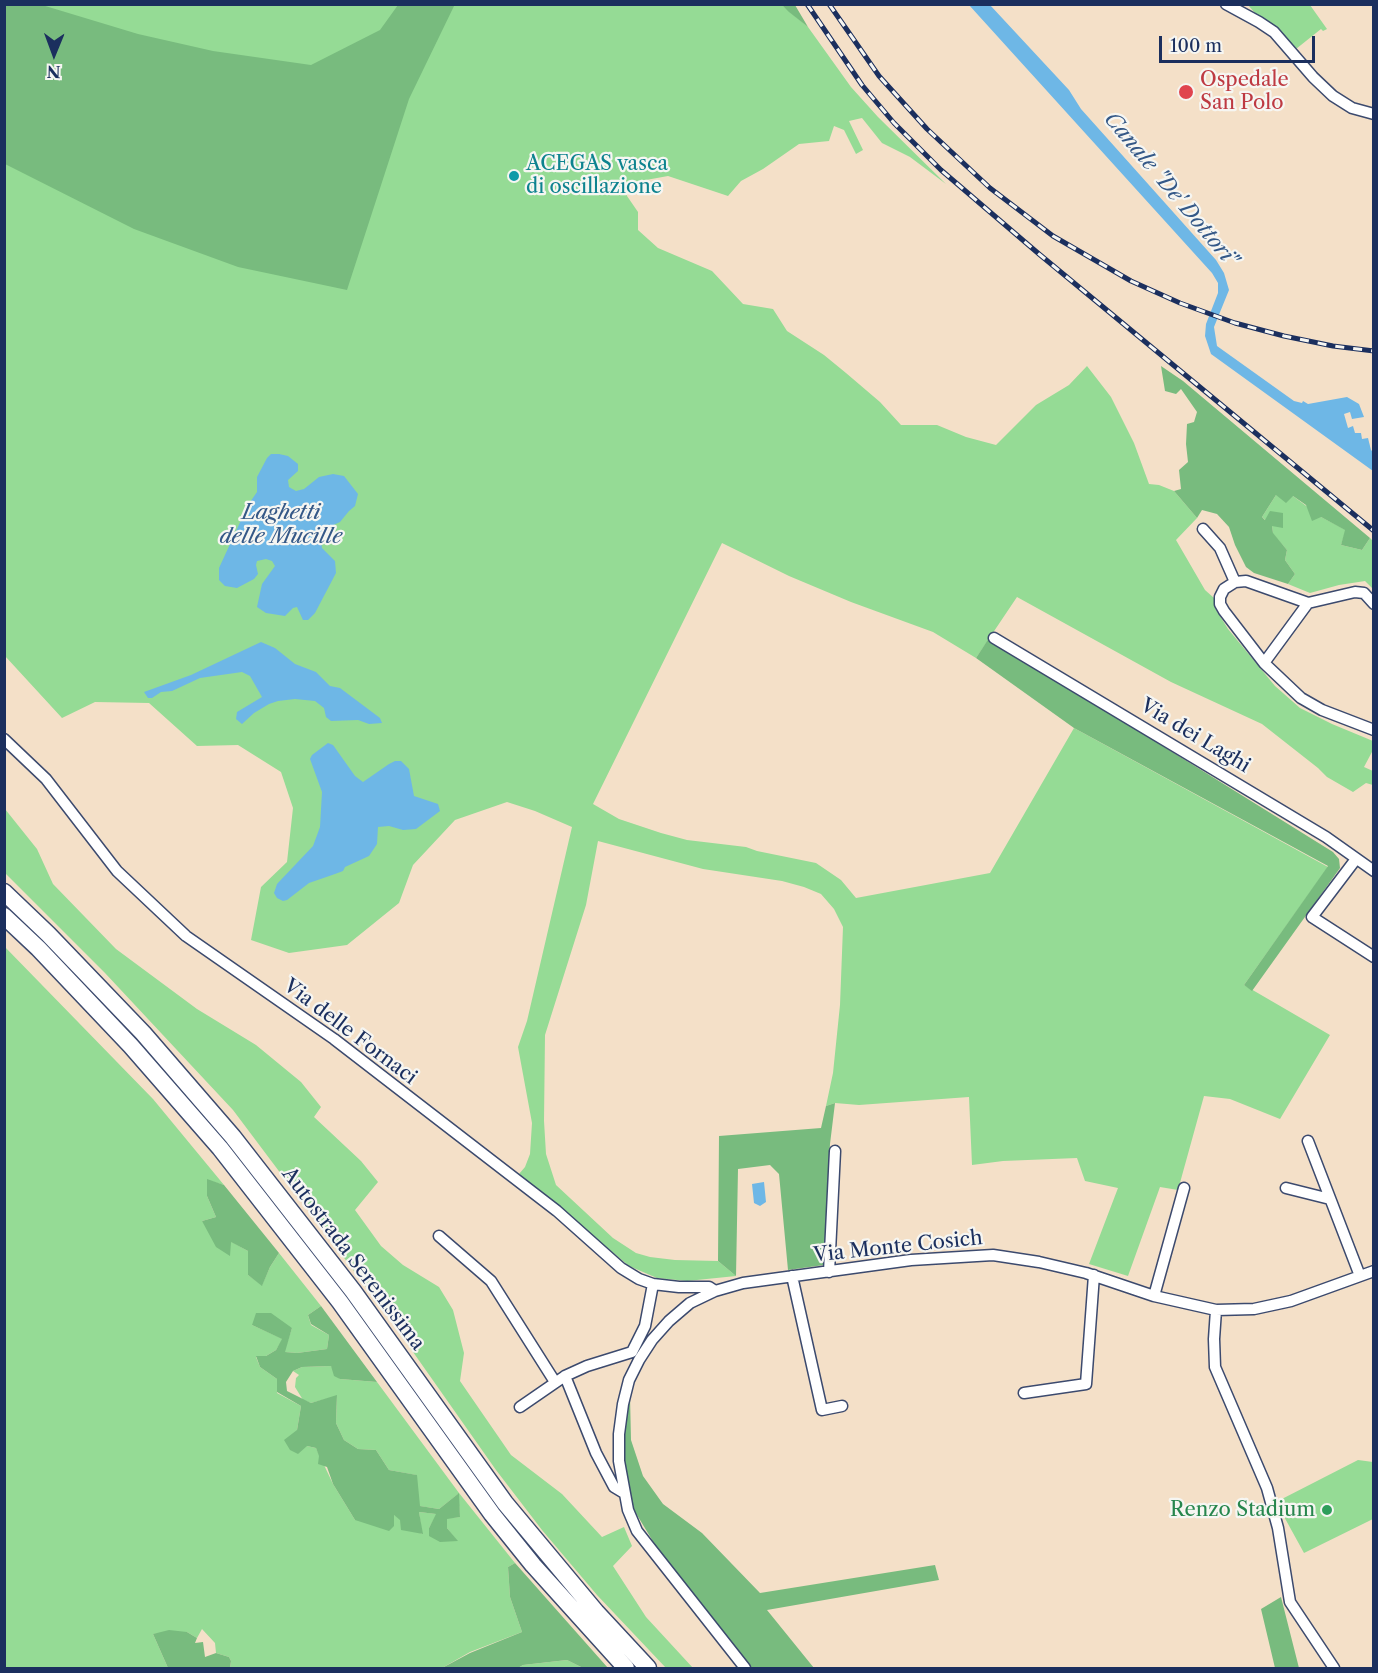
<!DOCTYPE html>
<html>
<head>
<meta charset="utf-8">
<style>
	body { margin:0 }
	#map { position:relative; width:1378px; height:1673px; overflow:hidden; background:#f4e0c8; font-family:"Libre Caslon Text",serif }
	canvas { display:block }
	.frame { position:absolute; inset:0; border:6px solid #1b2f5e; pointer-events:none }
	.north { position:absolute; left:24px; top:24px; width:60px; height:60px; -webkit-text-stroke:4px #f6f6f2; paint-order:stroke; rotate:181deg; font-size:16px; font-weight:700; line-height:24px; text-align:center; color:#1b2f5e }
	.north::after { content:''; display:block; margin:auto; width:21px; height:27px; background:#1b2f5e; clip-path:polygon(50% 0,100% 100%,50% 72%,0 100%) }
	.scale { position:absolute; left:1159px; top:36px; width:156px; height:27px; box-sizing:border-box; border:3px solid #1b2f5e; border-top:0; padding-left:8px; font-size:18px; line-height:21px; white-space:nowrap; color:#1b2f5e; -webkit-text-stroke:4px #f6f6f2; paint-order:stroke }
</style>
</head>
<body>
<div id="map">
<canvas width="1378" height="1673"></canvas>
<div class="frame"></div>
<div class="north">N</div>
<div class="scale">100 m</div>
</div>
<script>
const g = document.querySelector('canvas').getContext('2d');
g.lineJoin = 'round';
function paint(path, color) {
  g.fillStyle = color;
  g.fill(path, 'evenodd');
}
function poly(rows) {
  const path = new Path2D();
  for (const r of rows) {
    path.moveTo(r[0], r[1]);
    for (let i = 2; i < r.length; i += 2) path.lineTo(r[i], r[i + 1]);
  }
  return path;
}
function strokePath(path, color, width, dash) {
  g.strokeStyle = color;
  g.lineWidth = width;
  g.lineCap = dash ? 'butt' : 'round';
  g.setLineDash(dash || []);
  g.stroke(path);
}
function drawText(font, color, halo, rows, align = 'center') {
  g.font = font + ' "Libre Caslon Text",serif';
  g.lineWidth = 4.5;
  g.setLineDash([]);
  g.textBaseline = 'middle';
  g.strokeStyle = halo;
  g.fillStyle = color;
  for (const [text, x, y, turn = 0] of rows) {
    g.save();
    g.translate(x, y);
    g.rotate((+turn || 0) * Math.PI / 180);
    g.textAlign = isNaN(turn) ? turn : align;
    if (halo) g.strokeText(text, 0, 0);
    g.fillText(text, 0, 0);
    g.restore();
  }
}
paint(poly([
	[5,5,782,5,808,27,851,87,878,117,946,184,910,157,882,143,862,118,849,121,863,150,856,154,844,130,834,126,829,141,799,144,763,169,741,181,728,196,668,176,624,184,627,196,638,212,638,230,658,248,712,271,743,304,773,309,787,331,824,355,846,373,880,402,901,425,937,425,966,437,996,445,1036,405,1069,385,1087,366,1111,397,1134,443,1149,484,1159,485,1174,491,1197,518,1176,540,1205,590,1214,598,1215,608,1228,629,1275,686,1300,708,1332,724,1373,741,1373,750,1364,767,1373,771,1373,785,1366,783,1353,792,1327,777,1318,768,1262,724,1171,682,1017,597,976,658,933,632,851,602,789,576,722,543,593,804,619,819,661,833,687,840,746,847,757,851,816,863,841,880,856,898,990,873,1074,728,1328,867,1244,985,1330,1035,1280,1119,1230,1099,1204,1096,1178,1190,1160,1187,1128,1276,1089,1264,1118,1188,1085,1181,1077,1158,1003,1161,972,1165,969,1097,859,1105,835,1103,826,1106,833,1073,840,1005,843,927,834,909,821,894,804,887,782,881,703,869,598,841,586,905,545,1035,544,1121,546,1154,556,1185,613,1238,636,1253,650,1257,675,1260,718,1261,736,1276,687,1281,657,1278,629,1266,519,1174,525,1167,530,1154,532,1123,518,1047,527,1021,572,827,535,811,507,802,455,820,413,865,399,903,347,945,289,953,251,940,261,887,287,862,293,808,281,772,238,745,197,746,149,703,95,702,62,718,5,656],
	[1248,5,1310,5,1327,29,1323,31,1321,29,1296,49,1277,27,1255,13],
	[1276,495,1293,496,1321,517,1346,530,1341,545,1362,550,1370,538,1373,541,1373,589,1365,581,1339,585,1310,593,1288,584,1295,574,1285,560,1287,550,1273,534,1272,526,1262,517],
	[5,809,37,849,53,884,116,949,197,1009,256,1045,301,1082,321,1107,314,1117,361,1161,378,1182,355,1210,381,1246,403,1265,439,1287,453,1310,464,1353,460,1381,511,1455,562,1494,602,1537,624,1527,632,1546,613,1566,646,1617,693,1668,666,1668,597,1595,542,1530,496,1470,387,1315,233,1110,105,973,5,873],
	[4,946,153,1099,224,1185,207,1180,207,1196,216,1217,202,1221,230,1241,248,1251,248,1275,262,1285,270,1267,279,1253,321,1306,308,1315,311,1325,329,1335,327,1349,297,1353,284,1352,292,1328,252,1325,283,1339,276,1350,266,1356,256,1357,260,1367,277,1379,277,1393,301,1406,297,1430,307,1446,316,1448,333,1484,355,1520,393,1514,422,1534,419,1512,437,1514,429,1528,457,1541,447,1528,447,1518,460,1517,458,1494,439,1509,419,1506,416,1475,389,1470,376,1450,358,1449,344,1440,336,1423,337,1396,311,1403,303,1400,295,1387,296,1378,299,1375,293,1371,302,1367,331,1366,340,1379,377,1382,459,1493,515,1563,508,1567,510,1597,522,1632,470,1652,442,1668,230,1668,231,1661,229,1657,216,1653,215,1643,202,1629,197,1638,187,1632,153,1634,168,1668,5,1668],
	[1358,1460,1373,1462,1373,1519,1304,1553,1276,1502],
	[567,1660,583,1668,518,1668,523,1665]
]), '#95db95');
paint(poly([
	[455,4,409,99,347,290,238,267,134,229,5,164,5,5,42,5,138,34,213,51,311,65,380,30,398,5],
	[782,5,795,5,808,27,789,12],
	[1161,366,1183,381,1370,538,1362,550,1341,545,1345,530,1321,517,1312,521,1306,505,1293,496,1286,503,1276,495,1262,517,1265,520,1270,511,1283,513,1283,528,1272,526,1273,533,1287,550,1285,560,1295,574,1288,584,1254,573,1246,567,1235,545,1229,527,1217,514,1202,510,1197,518,1174,491,1181,489,1179,470,1188,462,1186,444,1187,424,1194,422,1197,412,1181,389,1176,394,1165,391],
	[989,638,1333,852,1339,859,1340,868,1252,991,1244,985,1328,866,1074,728,976,658],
	[835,1103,830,1144,824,1265,788,1270,779,1174,770,1165,738,1169,736,1276,718,1261,719,1136,821,1128,826,1106],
	[207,1179,224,1185,279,1253,270,1267,262,1286,248,1275,248,1251,231,1242,230,1256,216,1247,202,1221,216,1217,207,1196],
	[321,1306,377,1382,340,1379,334,1376,331,1366,302,1367,293,1371,286,1382,287,1391,311,1403,337,1395,336,1423,344,1440,358,1449,376,1450,389,1470,417,1475,420,1506,439,1509,459,1493,460,1517,447,1519,447,1528,458,1541,440,1542,429,1536,429,1528,436,1514,419,1512,423,1534,401,1530,400,1520,394,1515,394,1526,389,1531,355,1520,333,1484,327,1467,318,1464,319,1456,316,1448,307,1446,298,1454,290,1450,284,1440,297,1430,301,1406,277,1392,277,1379,260,1367,256,1356,266,1356,276,1350,282,1339,252,1325,256,1313,271,1313,292,1328,285,1352,297,1353,327,1349,329,1335,311,1324,308,1315],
	[630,1396,631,1440,643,1476,663,1504,702,1533,760,1593,935,1565,939,1580,767,1610,814,1668,752,1668,657,1548,634,1510,624,1460,625,1421],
	[515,1563,608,1668,583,1668,567,1660,523,1665,518,1668,442,1668,470,1653,522,1632,510,1597,508,1567],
	[1281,1597,1299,1668,1275,1668,1261,1609],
	[169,1630,187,1632,197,1638,195,1643,203,1642,205,1657,216,1653,229,1657,231,1661,230,1668,168,1668,153,1634]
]), '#78bb7e');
paint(poly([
	[969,5,990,5,1069,90,1081,109,1216,260,1224,273,1229,290,1214,327,1217,346,1294,401,1302,403,1303,401,1308,404,1347,397,1359,404,1364,417,1352,419,1350,412,1344,414,1348,428,1353,426,1355,433,1361,433,1362,439,1368,438,1371,450,1373,452,1373,471,1211,354,1205,336,1206,324,1218,293,1218,283,1212,273],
	[271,454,279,454,288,456,298,464,298,471,288,480,289,487,296,491,304,489,319,477,333,474,344,476,358,494,355,506,349,511,340,522,327,528,324,535,321,541,322,548,335,561,336,573,315,613,308,620,303,620,297,607,293,608,285,616,266,613,257,607,262,584,275,566,272,561,266,559,257,561,256,565,258,574,254,579,237,588,225,586,219,580,219,568,248,505,257,492,257,477,267,458],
	[261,642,275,648,295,664,316,672,330,686,340,688,380,718,382,723,369,724,358,720,331,721,326,717,324,708,315,701,295,699,278,701,269,704,254,713,242,724,236,719,237,712,262,697,250,676,242,672,200,678,172,691,161,692,152,698,148,698,144,692,191,675],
	[328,743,333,745,355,776,363,782,389,764,395,761,401,761,409,769,414,796,438,804,440,811,416,829,403,830,389,826,378,827,377,844,369,856,345,867,343,871,335,874,309,883,287,900,283,901,277,898,274,893,277,884,313,846,320,827,322,792,310,759,312,755],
	[764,1182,766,1202,760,1206,754,1203,752,1184]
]), '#6eb7e6');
const minor = poly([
	[1226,4,1259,22,1274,32,1313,77,1333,96,1352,108,1374,114],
	[1203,529,1220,548,1235,582],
	[1374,604,1364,593,1355,592,1308,603,1246,581,1235,582,1224,589,1220,597,1220,604,1224,611,1264,663,1301,698,1322,710,1374,730],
	[994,638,1326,837,1374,871],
	[1264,663,1308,603],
	[4,739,46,779,117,871,186,936,334,1039,557,1211,621,1268,639,1279,653,1284,679,1287,709,1287,715,1291],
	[1356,859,1312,917,1374,957],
	[1308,1141,1360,1276],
	[1286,1188,1330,1199],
	[439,1236,491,1281,555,1382],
	[829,1272,835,1151],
	[792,1276,822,1410,842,1406],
	[1154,1296,1184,1188],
	[1216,1310,1214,1339,1215,1367,1267,1488,1278,1528,1290,1602,1334,1668],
	[565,1376,596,1453,614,1487,624,1493],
	[1024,1393,1086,1384,1094,1275],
	[520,1407,565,1376,587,1366,632,1352,645,1326,653,1284],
	[745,1668,637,1531,628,1510,619,1461,619,1434,623,1404,629,1380,639,1360,652,1340,669,1321,690,1303,715,1291,743,1283,911,1260,993,1255,1039,1262,1086,1273,1154,1296,1216,1310,1254,1309,1291,1301,1374,1271]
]);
const highway = poly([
	[4,892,48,934,143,1033,233,1137,353,1291,505,1503,596,1612,648,1668],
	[4,916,38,948,131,1046,220,1148,340,1302,492,1514,533,1565,626,1668]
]);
strokePath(minor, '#3c4a6e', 13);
strokePath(highway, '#3c4a6e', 19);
strokePath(minor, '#fff', 10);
strokePath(highway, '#fff', 16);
const rail = poly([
	[807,4,862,85,894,123,941,170,1039,254,1374,531],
	[829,4,879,76,927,129,990,188,1053,236,1131,281,1180,303,1235,323,1284,336,1333,346,1374,351]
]);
strokePath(rail, '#1b2f5e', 5);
strokePath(rail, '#f6f6f2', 3, [9]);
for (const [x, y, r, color] of [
	[1186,92,8,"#e0444e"],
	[514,176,6,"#0f9aa8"],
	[1327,1510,6,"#2e9e5b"]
]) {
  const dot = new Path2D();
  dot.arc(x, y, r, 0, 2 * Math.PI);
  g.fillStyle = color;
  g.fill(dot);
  strokePath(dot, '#f6f6f2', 2);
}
drawText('20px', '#be3a42', '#f6f6f2', [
	["Ospedale",1200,80],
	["San Polo",1200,103]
], 'left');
drawText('20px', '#0d838f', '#f6f6f2', [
	["ACEGAS vasca",526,164],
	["di oscillazione",526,187]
], 'left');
drawText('20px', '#1b2f5e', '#f6f6f2', [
	["Via dei Laghi",1195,736,31],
	["Via delle Fornaci",350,1032,37],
	["Via Monte Cosich",898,1247,-6],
	["Autostrada Serenissima",353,1259,53]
]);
drawText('20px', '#27864d', '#f6f6f2', [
	["Renzo Stadium",1315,1510]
], 'right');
drawText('italic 21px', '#345887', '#f6f6f2', [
	["Canale \"De' Dottori\"",1170,189,50],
	["Laghetti",281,513],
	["delle Mucille",281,537]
]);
</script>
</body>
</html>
